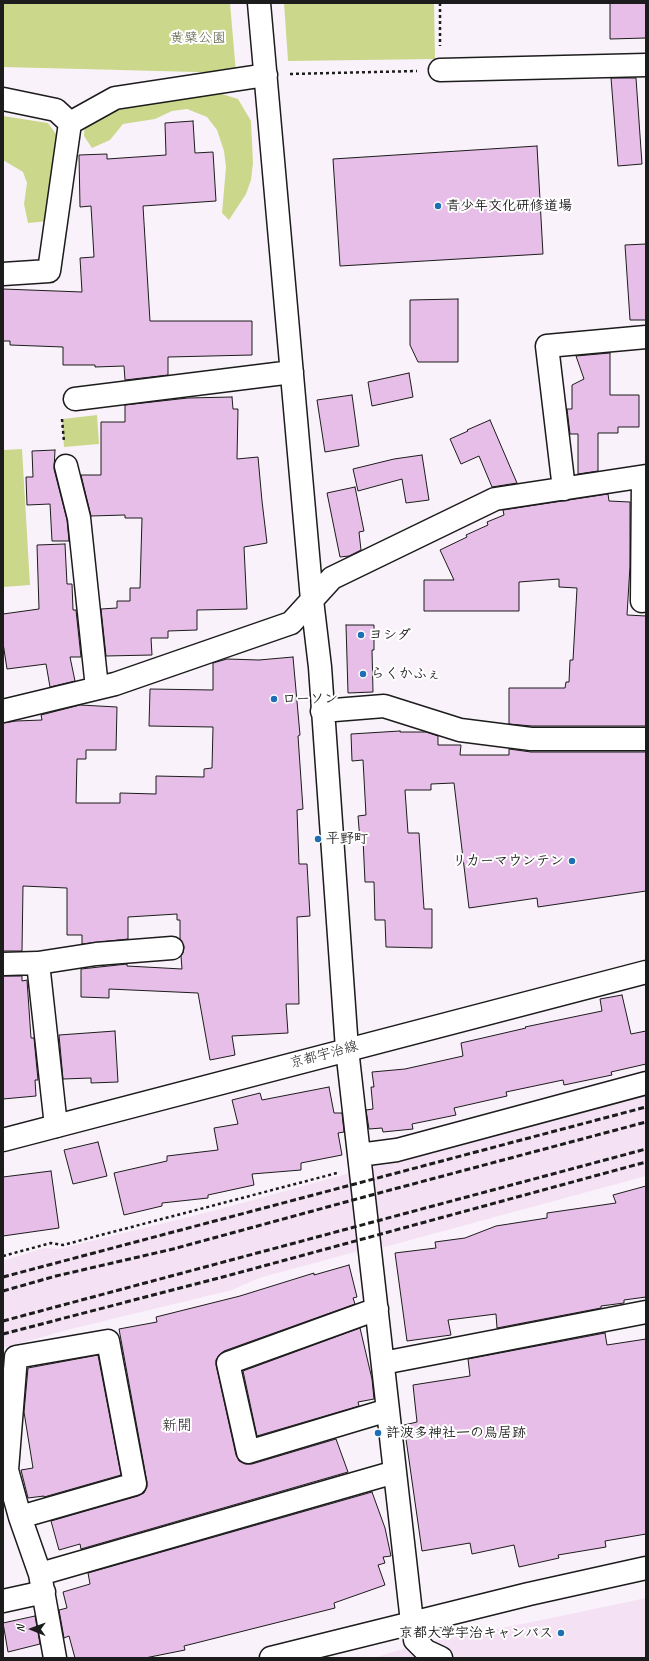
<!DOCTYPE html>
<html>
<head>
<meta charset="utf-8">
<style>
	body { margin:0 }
	#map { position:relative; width:649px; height:1661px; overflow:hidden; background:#faf2fa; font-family:Caveat,sans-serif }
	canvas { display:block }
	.frame { position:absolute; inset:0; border:4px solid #1c1c1c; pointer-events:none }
	.north { position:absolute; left:12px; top:1609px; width:40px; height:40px; -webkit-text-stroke:3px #fff; paint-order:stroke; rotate:271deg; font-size:11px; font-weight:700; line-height:16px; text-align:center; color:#1c1c1c }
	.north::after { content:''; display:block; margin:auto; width:14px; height:18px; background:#1c1c1c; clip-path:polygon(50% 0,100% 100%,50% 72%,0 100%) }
</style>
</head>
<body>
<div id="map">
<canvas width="649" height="1661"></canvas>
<div class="frame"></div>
<div class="north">N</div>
</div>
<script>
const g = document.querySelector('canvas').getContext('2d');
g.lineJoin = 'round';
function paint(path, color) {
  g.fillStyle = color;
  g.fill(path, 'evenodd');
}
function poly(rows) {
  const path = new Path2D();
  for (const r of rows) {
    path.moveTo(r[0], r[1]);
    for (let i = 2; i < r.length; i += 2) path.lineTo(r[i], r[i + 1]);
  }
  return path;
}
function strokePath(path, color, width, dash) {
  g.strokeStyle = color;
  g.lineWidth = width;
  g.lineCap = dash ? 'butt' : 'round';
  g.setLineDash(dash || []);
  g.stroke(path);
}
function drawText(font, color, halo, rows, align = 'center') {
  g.font = font + ' Caveat,"Klee One",sans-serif';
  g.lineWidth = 4;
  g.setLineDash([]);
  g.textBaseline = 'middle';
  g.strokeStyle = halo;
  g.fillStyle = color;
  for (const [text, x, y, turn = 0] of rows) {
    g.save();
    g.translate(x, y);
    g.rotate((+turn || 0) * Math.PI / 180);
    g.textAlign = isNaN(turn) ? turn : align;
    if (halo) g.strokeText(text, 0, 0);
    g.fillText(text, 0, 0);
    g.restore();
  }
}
paint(poly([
	[646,1090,646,1176,381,1248,371,1169,374,1162],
	[350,1173,359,1251,259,1278,232,1290,71,1329,3,1348,3,1261,44,1248,59,1249,217,1210],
	[646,1598,646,1658,373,1658,419,1644,532,1622]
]), '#f4e2f4');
paint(poly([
	[3,3,230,3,236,73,3,67],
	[284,3,434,3,435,59,288,61],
	[209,90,238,99,251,121,253,163,251,180,246,194,229,220,222,213,226,167,224,151,217,130,207,117,187,109,172,111,155,119,123,124,110,140,92,148,84,136,85,120,103,111],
	[3,116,48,123,62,142,49,221,28,223,24,204,27,183,23,172,3,160],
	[97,415,99,444,64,447,62,419],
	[22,449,30,585,3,587,3,450]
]), '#cbd88c');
const building = poly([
	[610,3,646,3,646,38,610,39,610,3],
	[611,78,636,78,642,164,618,166,611,78],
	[193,121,195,153,213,152,216,201,143,206,150,321,252,321,252,355,168,357,168,375,125,380,124,366,95,367,95,365,63,365,63,347,10,345,10,341,3,341,3,289,82,292,80,258,94,257,91,206,80,207,79,155,107,154,107,159,166,155,165,123,193,121],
	[537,146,543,254,340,266,333,159,537,146],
	[646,244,646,320,630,320,625,245,646,244],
	[458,299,458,362,418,362,410,345,410,300,458,299],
	[610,353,610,395,639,395,639,427,618,427,618,433,598,433,598,471,578,474,578,434,570,434,567,409,572,409,572,385,584,379,576,356,610,353],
	[409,373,413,397,372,406,368,382,409,373],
	[352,395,359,446,325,452,317,400,352,395],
	[232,397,233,409,238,409,237,459,258,457,262,501,267,543,244,547,247,609,197,610,197,630,168,631,168,638,151,638,152,655,106,656,101,609,117,608,117,601,130,601,130,588,140,588,142,518,125,518,125,515,91,516,81,475,101,475,101,422,125,422,125,405,188,398,232,397],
	[490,420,517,483,492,487,479,456,461,464,450,439,468,431,467,430,490,420],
	[55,450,54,469,67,520,69,541,52,541,50,504,27,505,26,477,33,477,32,451,55,450],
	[422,455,429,500,406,503,402,479,358,491,353,469,394,459,422,455],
	[355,487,364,531,359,532,361,550,349,556,340,557,327,493,355,487],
	[608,494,609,501,630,502,630,566,627,615,646,616,646,726,532,726,509,724,509,688,565,688,566,682,569,682,570,660,573,660,577,588,559,587,559,579,519,582,519,611,424,611,424,580,454,580,440,550,467,537,466,535,488,525,487,522,504,515,503,510,608,494],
	[65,544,67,584,72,584,73,610,76,610,81,657,70,657,75,681,50,687,46,664,7,669,3,643,3,614,39,609,37,545,65,544],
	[346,625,374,625,374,650,372,650,373,692,348,693,346,625],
	[293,657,300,735,298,736,303,809,297,810,299,864,307,864,310,916,297,917,299,1004,286,1004,288,1033,232,1036,235,1055,210,1060,198,993,109,989,109,998,81,997,81,969,127,964,127,966,182,969,181,956,183,953,184,947,180,939,180,920,177,920,177,914,128,917,128,939,82,944,82,935,67,935,67,888,23,886,22,951,3,951,3,723,16,721,42,720,41,715,80,705,117,707,116,750,86,750,86,759,77,759,76,803,120,803,120,793,156,794,156,776,204,777,204,769,212,768,213,727,149,726,150,689,213,690,213,663,227,659,259,660,293,657],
	[400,731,400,732,426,732,438,736,438,745,461,745,460,755,509,755,509,749,531,752,646,752,646,891,538,907,537,898,469,908,454,783,431,784,431,790,405,790,408,833,419,833,424,909,432,909,432,948,386,947,385,920,375,920,374,882,365,882,363,839,360,840,358,816,366,815,363,760,352,761,351,734,400,731],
	[3,976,22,976,22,981,27,980,31,1038,34,1038,38,1080,35,1080,36,1096,3,1099,3,976],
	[622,995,631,1034,646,1031,646,1064,611,1072,612,1075,564,1085,563,1080,506,1092,507,1096,454,1108,456,1115,412,1124,413,1129,383,1132,382,1128,369,1129,366,1110,373,1109,371,1087,374,1087,372,1072,405,1069,463,1056,461,1043,526,1028,525,1027,602,1011,600,999,622,995],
	[115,1031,118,1082,91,1083,91,1078,63,1079,59,1035,115,1031],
	[329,1087,334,1113,342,1113,344,1132,338,1133,342,1155,301,1163,301,1170,252,1174,254,1185,208,1195,208,1198,162,1203,162,1206,124,1215,114,1173,167,1161,167,1156,218,1150,214,1128,238,1124,232,1100,260,1093,262,1100,329,1087],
	[98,1142,107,1176,73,1184,64,1150,98,1142],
	[51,1171,59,1228,3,1236,3,1177,51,1171],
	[646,1186,646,1297,624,1300,624,1303,601,1306,601,1308,497,1328,496,1314,448,1320,451,1335,407,1341,395,1253,436,1248,435,1242,465,1238,496,1226,547,1218,547,1213,616,1203,613,1195,646,1186],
	[349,1265,357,1297,353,1298,355,1304,224,1351,219,1355,216,1360,216,1365,236,1455,239,1461,245,1464,252,1464,336,1439,348,1472,81,1549,80,1544,59,1550,51,1521,138,1496,144,1493,147,1487,147,1482,119,1329,157,1322,156,1317,240,1296,314,1273,314,1275,349,1265],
	[360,1328,372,1379,374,1399,358,1402,359,1406,257,1436,243,1371,360,1328],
	[605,1333,607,1345,646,1339,646,1534,605,1541,606,1547,558,1555,559,1558,519,1567,514,1545,472,1554,470,1543,422,1551,404,1425,417,1422,413,1385,470,1376,468,1359,605,1333],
	[98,1355,121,1475,44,1497,44,1496,28,1498,21,1470,33,1468,24,1412,28,1368,98,1355],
	[372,1492,385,1528,391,1556,383,1557,385,1563,378,1565,385,1585,334,1603,335,1608,184,1646,185,1650,145,1658,75,1658,69,1636,64,1638,59,1610,67,1608,63,1592,90,1584,88,1573,372,1492],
	[35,1616,40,1644,8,1652,3,1623,35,1616]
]);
paint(building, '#e6bee7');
strokePath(building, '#1c1c1c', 1);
const minor = poly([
	[259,3,312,600,320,667,347,1049,412,1622],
	[440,70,646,65],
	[3,99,56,110,70,123,115,98,266,75],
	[3,274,49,271,70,123],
	[75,399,292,372],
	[66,466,79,518,97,688],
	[564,489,547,346,646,337],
	[642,601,643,477],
	[3,711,115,684,291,623,332,578,495,499,646,476],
	[322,711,384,706,460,730,531,739,646,739],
	[3,964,38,963],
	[56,1126,38,963,96,954,172,948],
	[359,1155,397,1150,646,1083],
	[377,1309,228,1363,248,1452,388,1410],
	[383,1363,646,1312],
	[20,1517,135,1484,108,1341,16,1357,7,1470,20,1517,40,1574,55,1658],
	[40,1574,395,1472],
	[3,1601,44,1592],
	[415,1640,426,1651,441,1658],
	[271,1658,529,1594,646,1568]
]);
const major = poly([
	[3,1140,646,972]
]);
strokePath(minor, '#1c1c1c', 25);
strokePath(major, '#1c1c1c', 25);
strokePath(poly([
	[440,3,440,46],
	[290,74,417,71],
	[62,419,64,442],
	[3,1256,51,1243,63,1245,337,1173]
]), '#1c1c1c', 2.5, [3, 3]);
strokePath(minor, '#fff', 22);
strokePath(major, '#fff', 22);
strokePath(poly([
	[3,1277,646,1107],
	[3,1291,56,1276,173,1249,364,1197,646,1122],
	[3,1321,646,1149],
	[3,1334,234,1274,646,1162]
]), '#1c1c1c', 3, [6, 3]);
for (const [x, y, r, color] of [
	[438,206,4,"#1f6fb2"],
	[361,635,4,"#1f6fb2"],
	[363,674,4,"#1f6fb2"],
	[274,699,4,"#1f6fb2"],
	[318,839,4,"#1f6fb2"],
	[572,861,4,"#1f6fb2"],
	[378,1433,4,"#1f6fb2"],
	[561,1633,4,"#1f6fb2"]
]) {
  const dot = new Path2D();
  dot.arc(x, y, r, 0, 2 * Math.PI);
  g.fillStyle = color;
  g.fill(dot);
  strokePath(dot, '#fff', 1.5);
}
drawText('14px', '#595e43', '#fff', [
	["黄檗公園",198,38]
]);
drawText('bold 14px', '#1c1c1c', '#fff', [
	["青少年文化研修道場",446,206],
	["ヨシダ",369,635],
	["らくかふぇ",371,674],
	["ローソン",282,699],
	["平野町",326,839],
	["リカーマウンテン",564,861,"right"],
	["許波多神社一の鳥居跡",386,1433],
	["京都大学宇治キャンパス",553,1633,"right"]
], 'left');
drawText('14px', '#1c1c1c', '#fff', [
	["京都宇治線",324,1055,-15]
]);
drawText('15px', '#1c1c1c', '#fff', [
	["新開",177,1426]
]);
</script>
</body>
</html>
